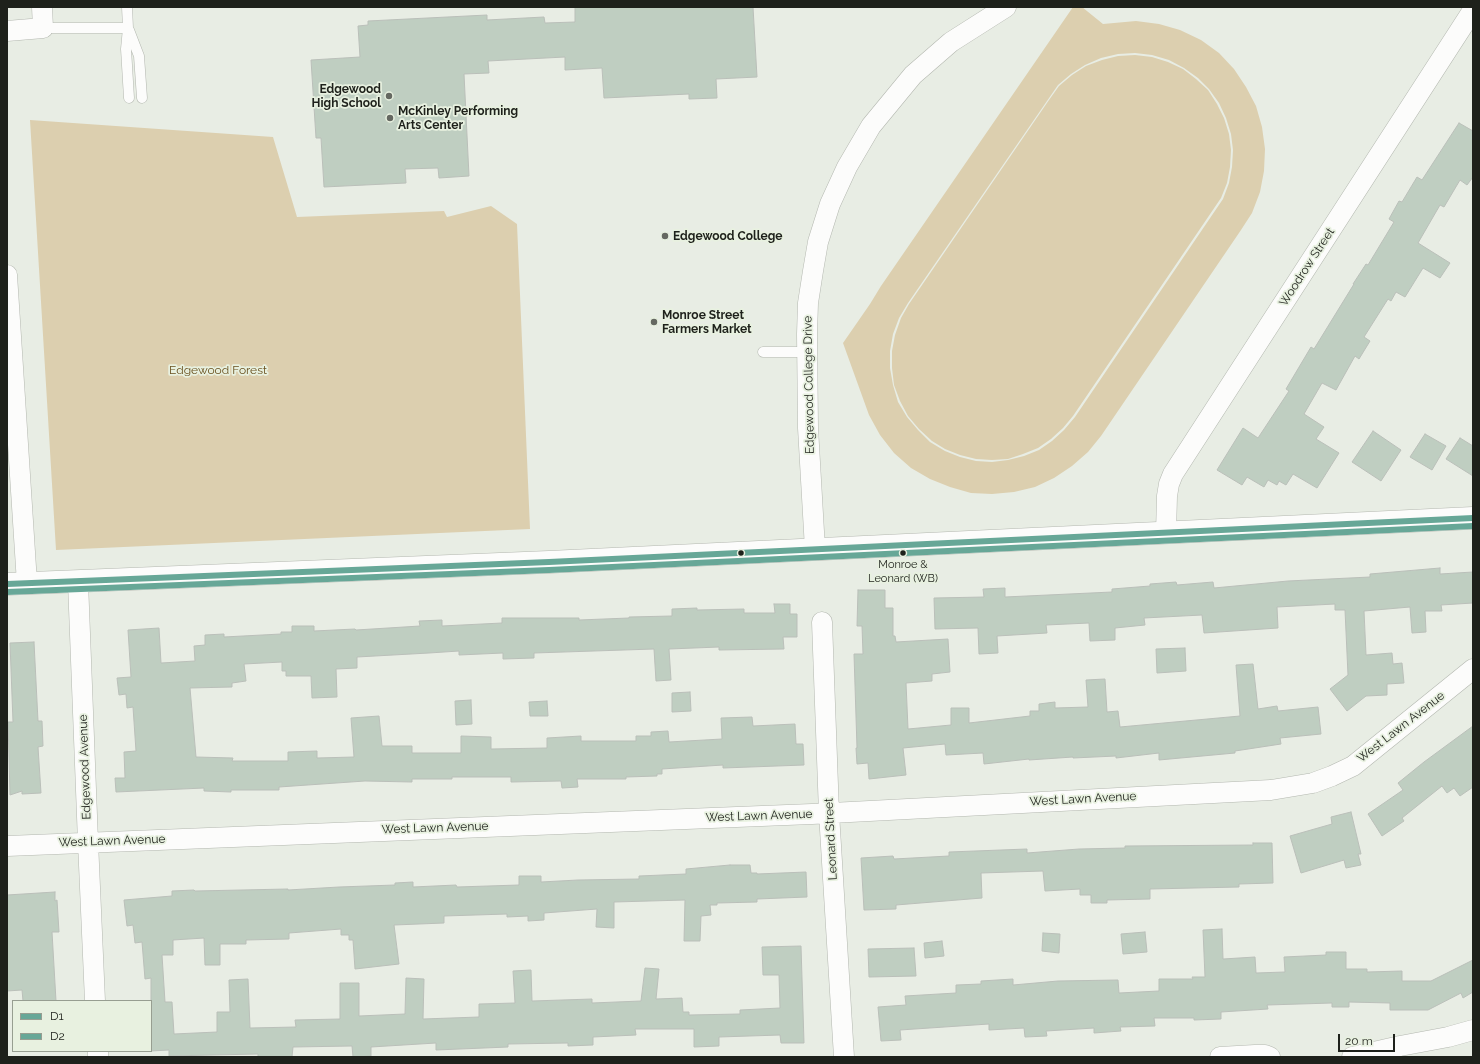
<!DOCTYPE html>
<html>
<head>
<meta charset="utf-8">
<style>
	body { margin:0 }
	#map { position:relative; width:1480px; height:1064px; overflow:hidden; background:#e8ede4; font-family:Raleway,sans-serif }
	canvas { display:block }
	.frame { position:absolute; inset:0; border:8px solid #1e211b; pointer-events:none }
	.legend { position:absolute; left:12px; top:1000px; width:140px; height:52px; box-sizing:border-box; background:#e8f1e0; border:1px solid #979e91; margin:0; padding:5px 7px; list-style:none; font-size:12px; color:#1e211b }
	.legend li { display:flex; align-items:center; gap:8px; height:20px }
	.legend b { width:20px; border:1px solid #979e91 }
	.scale { position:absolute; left:1338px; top:1034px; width:57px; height:18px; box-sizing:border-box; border:2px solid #1e211b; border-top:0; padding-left:5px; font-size:12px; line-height:14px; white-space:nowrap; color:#1e211b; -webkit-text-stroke:3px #e8f1e0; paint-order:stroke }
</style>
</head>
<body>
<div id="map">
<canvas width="1480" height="1064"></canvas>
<div class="frame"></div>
<ul class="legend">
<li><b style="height:5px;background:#67a797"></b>D1</li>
<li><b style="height:5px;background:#67a797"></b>D2</li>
</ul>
<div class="scale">20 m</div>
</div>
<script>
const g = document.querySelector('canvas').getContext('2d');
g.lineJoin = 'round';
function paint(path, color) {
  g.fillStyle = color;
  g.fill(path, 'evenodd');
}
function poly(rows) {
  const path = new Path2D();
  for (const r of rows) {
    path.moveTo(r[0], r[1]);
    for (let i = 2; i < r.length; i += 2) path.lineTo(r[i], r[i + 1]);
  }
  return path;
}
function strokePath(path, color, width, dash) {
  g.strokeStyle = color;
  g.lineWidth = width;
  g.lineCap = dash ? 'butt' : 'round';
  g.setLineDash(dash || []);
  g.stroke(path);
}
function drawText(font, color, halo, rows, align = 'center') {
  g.font = font + ' Raleway,sans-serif';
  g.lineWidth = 3.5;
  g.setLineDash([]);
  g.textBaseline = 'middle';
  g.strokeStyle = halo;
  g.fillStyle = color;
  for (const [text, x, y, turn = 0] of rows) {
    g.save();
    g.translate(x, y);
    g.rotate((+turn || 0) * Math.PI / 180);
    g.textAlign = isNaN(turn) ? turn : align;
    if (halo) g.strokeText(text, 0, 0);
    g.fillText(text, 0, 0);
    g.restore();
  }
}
paint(poly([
	[1073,7,1082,7,1103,24,1136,21,1159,24,1180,30,1201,40,1219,53,1234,69,1246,87,1256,106,1262,127,1265,149,1264,171,1260,192,1252,213,1241,230,1101,436,1088,452,1072,466,1054,478,1035,487,1014,492,992,494,971,493,950,487,930,479,911,468,894,453,880,435,869,415,843,343,870,304,881,286],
	[1135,53,1152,55,1169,60,1184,68,1198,78,1209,89,1219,103,1226,118,1231,134,1233,150,1232,167,1229,183,1223,199,1075,417,1064,430,1052,441,1039,450,1024,456,1008,460,992,462,976,461,960,457,945,451,930,442,918,430,907,417,898,402,893,385,890,368,890,351,893,334,899,318,908,303,1058,85,1071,74,1085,65,1101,58,1118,54],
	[1135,55,1152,57,1168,62,1183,69,1196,79,1208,90,1217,104,1224,118,1229,134,1231,150,1230,167,1227,183,1221,198,1073,416,1063,428,1051,439,1038,448,1023,454,1008,459,992,460,976,459,960,455,945,449,932,441,919,429,908,416,900,401,894,385,892,368,892,351,895,335,901,318,909,304,1049,100,1059,86,1072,75,1086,66,1102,60,1118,56],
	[30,120,273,137,297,217,444,211,447,217,491,206,517,224,530,529,56,550]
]), '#dccfaf');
const building = poly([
	[575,7,753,7,757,77,716,79,717,98,689,99,689,94,604,98,602,68,565,70,565,57,488,61,489,73,464,74,469,176,439,178,438,168,405,169,406,183,324,187,321,138,316,138,311,60,360,57,358,26,368,25,368,21,487,15,487,20,544,17,545,23,575,22,575,7],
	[1459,123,1473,131,1473,177,1467,185,1460,180,1444,207,1440,205,1418,243,1450,263,1440,278,1423,268,1405,297,1396,292,1391,301,1388,299,1364,337,1370,341,1359,359,1355,356,1336,390,1322,383,1304,414,1324,427,1316,439,1339,453,1317,488,1293,474,1286,485,1279,481,1277,485,1268,480,1264,487,1247,477,1242,485,1217,470,1243,428,1258,438,1289,391,1286,389,1311,347,1314,349,1354,284,1353,284,1366,264,1368,265,1394,222,1389,219,1399,201,1402,202,1417,177,1422,180,1459,123],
	[1373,431,1401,450,1381,481,1352,462,1373,431],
	[1425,434,1446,446,1432,470,1410,457,1425,434],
	[1460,438,1473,446,1473,476,1446,459,1460,438],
	[1440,568,1440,574,1473,572,1473,603,1441,605,1442,611,1425,611,1426,632,1412,633,1410,607,1364,611,1366,655,1392,653,1393,664,1402,663,1404,683,1387,684,1387,695,1366,696,1347,711,1330,689,1348,675,1345,610,1335,610,1335,604,1277,607,1278,628,1204,633,1202,615,1144,618,1145,625,1115,628,1115,640,1090,641,1089,623,1046,625,1047,633,997,636,998,653,979,654,978,628,935,629,934,598,984,597,983,589,1005,588,1005,597,1112,592,1112,589,1150,586,1150,584,1176,582,1177,585,1213,582,1214,588,1288,581,1370,577,1370,574,1440,568],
	[858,590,885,590,885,608,893,608,893,636,895,636,896,642,948,639,950,672,932,674,932,681,906,683,908,729,951,725,951,708,969,708,969,723,1030,716,1030,711,1039,711,1039,704,1055,702,1055,708,1088,707,1086,680,1105,679,1107,712,1118,711,1120,727,1240,716,1236,665,1253,664,1258,709,1277,706,1278,711,1318,707,1321,734,1280,738,1281,744,1235,751,1235,753,1159,760,1159,753,1116,758,1116,756,1073,758,1073,757,1029,760,1029,759,984,764,983,753,946,755,945,744,903,748,906,775,869,779,868,763,857,764,856,748,857,748,854,654,863,654,862,626,857,626,858,590],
	[774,604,790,604,790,614,797,614,797,637,783,637,784,649,719,650,719,647,669,649,671,680,656,681,654,649,534,653,534,658,503,659,503,653,459,655,459,651,429,653,357,657,357,668,336,669,337,697,312,698,311,676,286,676,286,671,282,671,282,662,244,664,246,681,232,683,232,687,190,688,196,757,233,758,232,761,288,761,288,752,317,751,317,758,354,757,351,718,379,716,382,746,412,746,412,753,461,753,461,736,491,737,491,749,547,748,547,738,581,736,581,741,636,741,636,736,651,736,651,732,668,731,669,742,722,739,721,718,752,717,753,726,795,724,796,744,803,744,804,765,723,768,723,765,662,769,662,774,657,774,657,776,626,777,626,779,577,779,578,787,562,788,561,781,511,782,511,777,452,777,452,779,412,779,412,782,365,781,279,787,279,790,231,790,231,792,204,791,204,788,116,792,115,778,125,778,124,752,136,751,133,707,127,708,126,694,119,695,117,678,131,677,128,630,159,628,161,663,195,661,194,646,205,645,205,635,224,634,224,637,281,634,281,632,292,632,292,626,314,626,314,631,355,629,356,630,420,626,419,621,442,620,442,626,502,623,502,618,579,618,579,620,629,618,629,617,672,616,672,609,697,608,697,610,744,609,744,613,775,613,774,604],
	[34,642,38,721,42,721,43,746,38,747,41,793,22,794,22,791,10,795,8,722,13,722,10,643,34,642],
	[1185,648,1186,671,1157,673,1156,649,1185,648],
	[690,692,691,711,672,712,672,693,690,692],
	[471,700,472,724,456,725,455,701,471,700],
	[547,701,548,716,530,716,529,702,547,701],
	[1473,726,1473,787,1460,796,1454,788,1447,793,1442,786,1402,818,1404,821,1382,836,1368,814,1403,790,1398,783,1424,762,1473,726],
	[1351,812,1361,854,1358,854,1361,865,1346,868,1344,860,1301,873,1290,836,1332,824,1331,817,1351,812],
	[1253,843,1272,843,1273,883,1239,884,1239,887,1150,889,1150,899,1107,900,1107,903,1091,903,1091,895,1080,895,1080,889,1045,891,1043,871,981,873,982,898,896,905,896,909,864,910,861,858,893,856,894,859,949,856,949,852,1027,849,1027,853,1079,849,1125,848,1125,846,1253,845,1253,843],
	[730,865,750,865,751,873,757,873,757,874,806,872,807,897,757,899,757,902,717,903,717,905,710,905,711,915,701,916,700,941,684,941,685,900,614,902,614,928,596,927,597,909,544,913,544,920,528,921,528,916,507,917,507,914,444,916,444,923,394,925,399,964,355,969,353,940,349,940,349,935,341,935,341,929,289,933,289,939,246,940,246,944,220,944,220,965,205,965,204,938,173,940,173,955,162,955,165,1002,172,1002,174,1034,217,1032,217,1012,230,1012,229,980,248,979,250,1028,296,1027,295,1020,340,1019,340,983,359,983,359,1016,405,1014,406,978,424,979,423,1019,479,1017,479,1004,515,1003,513,971,531,970,532,1001,592,999,592,1003,641,1001,645,968,659,969,656,999,682,998,683,1012,689,1012,689,1015,740,1014,740,1010,780,1008,779,975,763,975,762,947,801,946,804,1043,781,1043,780,1035,719,1037,719,1046,694,1047,694,1029,635,1029,636,1035,593,1037,593,1045,568,1046,568,1043,508,1044,508,1047,436,1050,436,1043,371,1047,371,1056,356,1057,353,1057,352,1046,293,1047,292,1057,258,1057,258,1054,169,1056,169,1050,151,1051,151,978,145,979,142,942,135,943,133,925,127,926,124,900,172,896,172,891,194,890,195,891,288,889,288,890,339,887,395,885,395,883,413,882,413,887,456,885,457,887,519,885,519,876,541,876,541,882,578,880,639,879,639,876,686,874,686,869,730,865],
	[55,892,55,901,57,900,59,932,52,932,56,1001,23,1001,22,990,7,991,7,895,55,892],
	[1222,929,1223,959,1255,957,1256,973,1285,972,1284,957,1326,955,1326,952,1346,952,1346,969,1367,969,1367,972,1402,971,1402,981,1431,981,1473,960,1473,992,1463,998,1461,993,1428,1010,1390,1010,1390,1003,1349,1002,1349,1007,1332,1007,1332,1003,1267,1005,1268,1009,1221,1012,1221,1019,1194,1020,1194,1018,1154,1018,1155,1026,1120,1027,1121,1031,1094,1033,1094,1028,1046,1031,1047,1036,1025,1037,1024,1028,989,1030,989,1024,900,1030,901,1040,881,1041,878,1007,906,1005,905,996,956,993,956,985,981,984,981,981,1013,979,1013,985,1058,981,1118,980,1119,993,1159,991,1159,979,1193,979,1192,977,1205,977,1203,930,1222,929],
	[1145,932,1147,952,1123,954,1121,934,1145,932],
	[1043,933,1060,934,1059,953,1042,951,1043,933],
	[942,941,944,956,925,958,924,943,942,941],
	[914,948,916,976,869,977,868,949,914,948]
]);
paint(building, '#bfcec1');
strokePath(building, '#babfb9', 1);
const lane = poly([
	[127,7,128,28,126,49,129,98],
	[43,28,128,28],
	[129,30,139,56,142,98],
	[763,352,806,352]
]);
const street = poly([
	[7,31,43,28,42,7],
	[7,275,27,583],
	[1166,533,1167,496,1169,484,1173,474,1473,10],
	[815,549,808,428,807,334,808,303,813,271,818,242,830,204,847,167,871,126,913,75,951,42,1006,7],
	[78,582,88,842,95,1001],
	[822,622,829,813,844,1057],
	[7,846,812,814,1271,790,1313,783,1332,776,1353,766,1473,669],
	[98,1051,98,1057],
	[1220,1057,1255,1055,1265,1055,1270,1057],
	[1352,1057,1400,1046,1448,1037,1473,1030]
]);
const secondary = poly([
	[7,584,549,562,1473,518]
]);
strokePath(lane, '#b3b7af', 11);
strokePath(street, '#b3b7af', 21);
strokePath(secondary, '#b3b7af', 23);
strokePath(lane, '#fcfcfb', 10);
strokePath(street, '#fcfcfb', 20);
strokePath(secondary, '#fcfcfb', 22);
strokePath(poly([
	[7,584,549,562,1473,518]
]), '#67a797', 6);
strokePath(poly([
	[7,592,549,570,1473,526]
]), '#67a797', 6);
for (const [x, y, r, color] of [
	[389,96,4,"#656861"],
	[390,118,4,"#656861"],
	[665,236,4,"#656861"],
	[654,322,4,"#656861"],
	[741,553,3.5,"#1e211b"],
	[903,553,3.5,"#1e211b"]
]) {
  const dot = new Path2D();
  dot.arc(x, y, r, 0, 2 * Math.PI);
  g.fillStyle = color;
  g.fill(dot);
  strokePath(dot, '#e8f1e0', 1.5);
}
drawText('11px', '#1e211b', '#e8f1e0', [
	["Monroe &",903,565],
	["Leonard (WB)",903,579]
]);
drawText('bold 12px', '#1e211b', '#e8f1e0', [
	["Edgewood",381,89,"right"],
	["High School",381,103,"right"],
	["McKinley Performing",398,111],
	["Arts Center",398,125],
	["Edgewood College",673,236],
	["Monroe Street",662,315],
	["Farmers Market",662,329]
], 'left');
drawText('12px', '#1e211b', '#e8f1e0', [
	["Woodrow Street",1307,267,-57],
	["Edgewood College Drive",809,385,-91],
	["West Lawn Avenue",1401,727,-38],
	["Edgewood Avenue",85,767,-92],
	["West Lawn Avenue",1083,799,-3],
	["West Lawn Avenue",759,816,-2],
	["West Lawn Avenue",435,828,-2],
	["Leonard Street",831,839,-93],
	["West Lawn Avenue",112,841,-2]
]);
drawText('12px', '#684f1d', '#e8f1e0', [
	["Edgewood Forest",218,370]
]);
</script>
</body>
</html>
